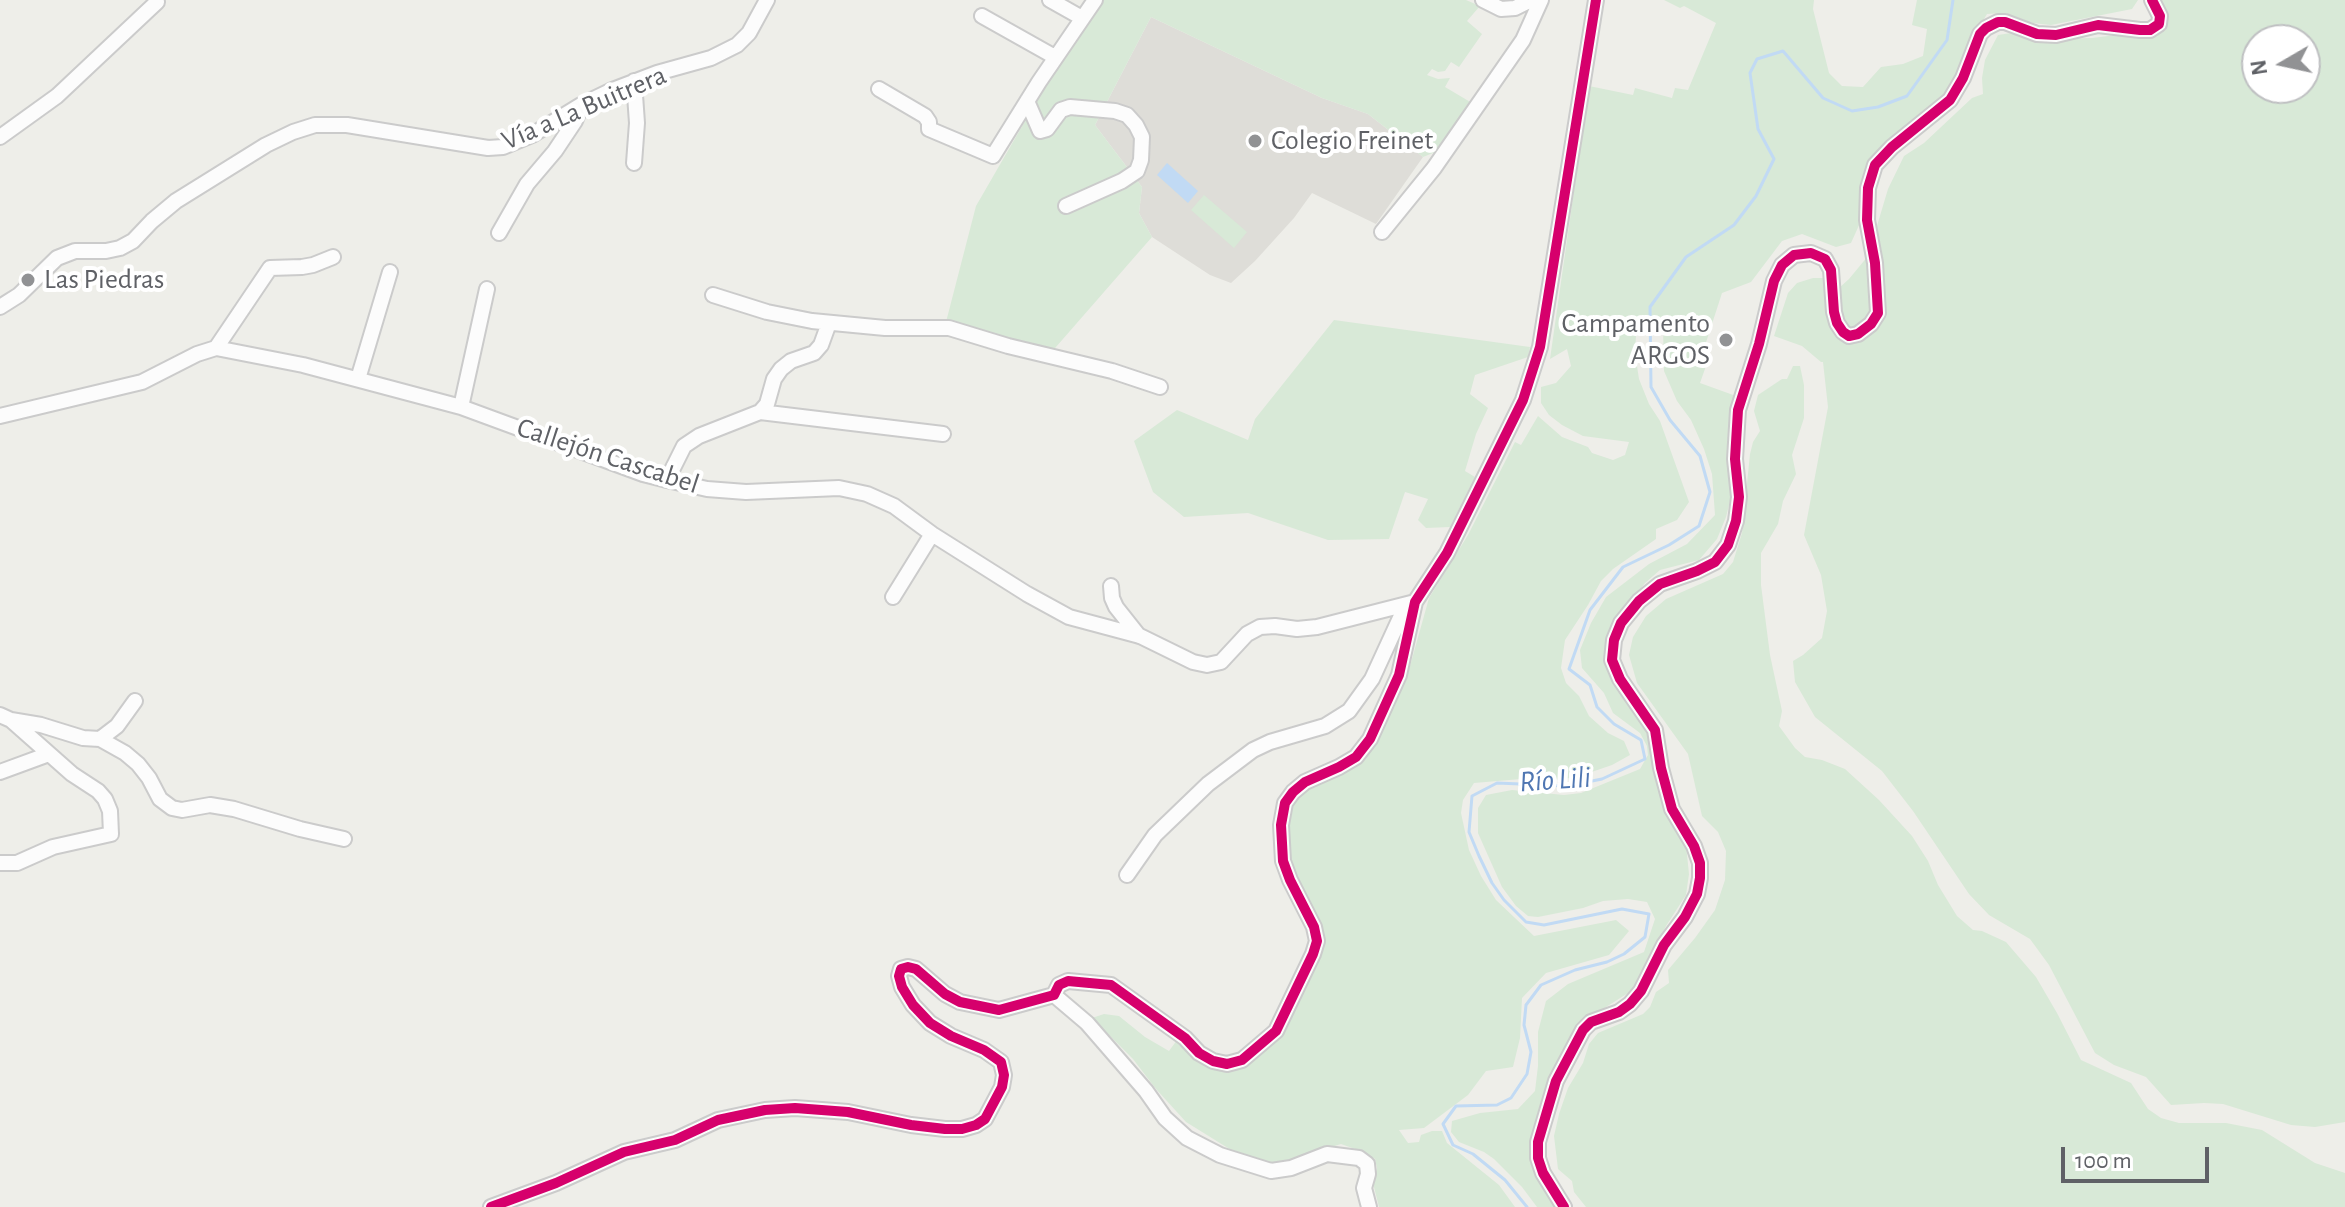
<!DOCTYPE html>
<html>
<head>
<meta charset="utf-8">
<style>
	body { margin:0 }
	#map { position:relative; width:2345px; height:1207px; overflow:hidden; background:#eeeee9; font-family:"Alegreya Sans",sans-serif }
	canvas { display:block }
	.north { position:absolute; left:2241px; top:24px; width:80px; height:80px; box-sizing:border-box; background:#fff; border:2px solid #bfc0c2; border-radius:50%; rotate:261deg; font-size:22px; font-weight:700; line-height:32px; text-align:center; color:#5f6166 }
	.north::after { content:''; display:block; margin:auto; width:28px; height:36px; background:#919294; clip-path:polygon(50% 0,100% 100%,50% 72%,0 100%) }
	.scale { position:absolute; left:2061px; top:1147px; width:148px; height:36px; box-sizing:border-box; border:4px solid #5f6166; border-top:0; padding-left:10px; font-size:24px; line-height:28px; white-space:nowrap; color:#5f6166; -webkit-text-stroke:6px #fff; paint-order:stroke }
</style>
</head>
<body>
<div id="map">
<canvas width="2345" height="1207"></canvas>
<div class="north">N</div>
<div class="scale">100 m</div>
</div>
<script>
const g = document.querySelector('canvas').getContext('2d');
g.lineJoin = 'round';
function paint(path, color) {
  g.fillStyle = color;
  g.fill(path, 'evenodd');
}
function poly(rows) {
  const path = new Path2D();
  for (const r of rows) {
    path.moveTo(r[0], r[1]);
    for (let i = 2; i < r.length; i += 2) path.lineTo(r[i], r[i + 1]);
  }
  return path;
}
function strokePath(path, color, width, dash) {
  g.strokeStyle = color;
  g.lineWidth = width;
  g.lineCap = dash ? 'butt' : 'round';
  g.setLineDash(dash || []);
  g.stroke(path);
}
function drawText(font, color, halo, rows, align = 'center') {
  g.font = font + ' "Alegreya Sans",sans-serif';
  g.lineWidth = 8;
  g.setLineDash([]);
  g.textBaseline = 'middle';
  g.strokeStyle = halo;
  g.fillStyle = color;
  for (const [text, x, y, turn = 0] of rows) {
    g.save();
    g.translate(x, y);
    g.rotate((+turn || 0) * Math.PI / 180);
    g.textAlign = isNaN(turn) ? turn : align;
    if (halo) g.strokeText(text, 0, 0);
    g.fillText(text, 0, 0);
    g.restore();
  }
}
paint(poly([
	[1151,17,1322,98,1368,114,1423,157,1376,224,1312,193,1294,218,1255,261,1231,283,1210,275,1152,237,1139,213,1142,187,1095,125]
]), '#deddd8');
paint(poly([
	[1101,0,1466,0,1480,6,1467,21,1482,34,1459,67,1451,62,1445,71,1438,72,1432,69,1427,75,1438,79,1450,78,1445,87,1472,103,1438,151,1423,157,1368,114,1322,98,1151,17,1095,125,1142,187,1139,213,1152,237,1049,355,946,322,976,206,1054,71],
	[1664,0,1814,0,1813,9,1829,73,1842,86,1863,87,1881,67,1903,64,1923,56,1927,29,1912,25,1917,0,2138,0,2132,9,2051,25,2033,23,2004,13,1987,14,1975,34,1946,99,1891,138,1873,165,1860,223,1851,243,1836,247,1802,234,1782,241,1751,282,1722,293,1699,364,1706,366,1700,383,1736,396,1732,493,1726,517,1717,539,1699,560,1660,570,1645,583,1617,619,1610,639,1621,680,1651,729,1686,845,1689,874,1686,895,1666,926,1636,988,1595,1014,1555,1072,1541,1162,1564,1207,1537,1207,1522,1187,1494,1159,1484,1152,1459,1142,1451,1132,1452,1121,1480,1113,1518,1109,1535,1091,1538,1066,1538,1032,1546,1001,1568,984,1644,952,1655,919,1647,902,1628,899,1603,901,1583,908,1538,917,1528,916,1516,906,1502,887,1478,833,1478,808,1486,795,1512,790,1564,795,1581,793,1640,769,1648,755,1647,746,1640,733,1613,713,1604,693,1582,668,1580,650,1591,623,1606,597,1649,564,1687,544,1715,515,1712,474,1704,449,1691,420,1677,401,1664,371,1663,327,1636,336,1635,353,1639,379,1649,404,1660,421,1689,502,1677,520,1656,529,1656,539,1613,569,1601,581,1588,605,1565,640,1561,668,1566,683,1579,696,1589,716,1608,733,1624,741,1630,755,1612,765,1577,777,1548,781,1533,778,1474,783,1463,800,1461,813,1469,850,1481,876,1496,900,1534,936,1616,920,1629,931,1609,955,1546,973,1522,998,1520,1038,1513,1067,1486,1071,1468,1095,1424,1128,1399,1130,1408,1143,1419,1142,1421,1135,1432,1131,1442,1131,1447,1143,1499,1185,1515,1207,1379,1207,1373,1183,1377,1168,1375,1159,1361,1151,1341,1144,1306,1155,1288,1164,1276,1164,1236,1153,1186,1122,1156,1089,1133,1059,1092,1018,1104,1014,1119,1016,1145,1037,1169,1051,1180,1036,1224,1067,1270,1043,1286,1027,1297,1006,1321,950,1291,872,1287,810,1293,800,1308,787,1339,775,1366,755,1380,737,1410,666,1429,598,1468,535,1515,442,1521,445,1538,416,1562,437,1588,447,1592,453,1613,460,1625,455,1629,442,1583,436,1562,425,1549,415,1541,403,1541,387,1556,383,1571,366,1567,349,1550,359,1589,86,1633,95,1635,88,1672,98,1675,88,1688,90,1716,23,1684,6,1680,8],
	[2161,0,2345,0,2345,1122,2315,1127,2291,1125,2223,1104,2204,1103,2171,1105,2146,1077,2114,1065,2095,1053,2049,965,2030,939,1989,915,1969,894,1913,811,1882,771,1815,717,1795,682,1793,661,1803,655,1822,638,1827,611,1821,575,1804,535,1828,407,1823,362,1821,362,1802,346,1774,336,1788,293,1797,283,1813,278,1826,278,1839,288,1849,279,1868,256,1888,189,1904,156,1924,143,1972,98,1983,94,1982,78,1985,60,1998,35,2011,33,2047,39,2092,38,2132,33,2154,25],
	[2257,40,2305,40,2305,88,2257,88],
	[1204,195,1247,232,1234,248,1191,210],
	[1334,320,1530,347,1528,357,1475,375,1470,394,1488,408,1476,434,1465,471,1475,477,1450,527,1426,528,1418,520,1428,499,1405,492,1389,539,1328,540,1248,513,1184,517,1153,492,1134,441,1177,410,1248,440,1255,419],
	[1793,366,1800,366,1804,385,1804,418,1792,455,1796,474,1783,501,1778,524,1761,553,1761,585,1770,655,1782,711,1779,726,1795,748,1805,757,1822,760,1845,769,1879,800,1912,836,1928,861,1938,885,1957,916,1973,930,1982,931,2006,942,2036,977,2057,1013,2081,1060,2131,1083,2148,1109,2161,1118,2179,1123,2226,1123,2262,1130,2315,1163,2345,1173,2345,1207,1586,1207,1574,1192,1572,1181,1558,1169,1554,1136,1559,1114,1568,1088,1583,1063,1589,1044,1598,1033,1643,1014,1650,1007,1656,992,1669,983,1668,970,1695,938,1715,910,1725,880,1726,851,1718,832,1702,816,1688,754,1637,683,1629,655,1633,637,1646,616,1666,599,1723,574,1733,562,1742,533,1750,454,1753,442,1760,431,1754,411,1758,395,1782,379,1787,379]
]), '#d8e9d7');
paint(poly([
	[1167,163,1198,191,1188,203,1157,175]
]), '#c1daf4');
strokePath(poly([
	[1527,1207,1505,1180,1473,1154,1453,1145,1443,1124,1456,1106,1497,1105,1511,1098,1527,1074,1531,1052,1524,1025,1526,1005,1541,985,1575,970,1607,962,1624,954,1645,937,1649,914,1622,909,1544,925,1526,922,1504,900,1492,883,1479,856,1469,832,1472,796,1497,783,1567,786,1602,779,1645,759,1641,740,1614,724,1597,707,1590,685,1569,669,1590,610,1623,567,1669,545,1699,526,1710,492,1700,456,1670,420,1651,387,1650,307,1686,257,1734,225,1756,196,1774,159,1758,129,1750,73,1757,59,1783,51,1823,98,1852,111,1878,107,1907,96,1947,40,1953,0]
]), '#c1daf4', 3);
const minor = poly([
	[1050,0,1082,18],
	[1483,0,1501,9,1515,8,1531,0],
	[982,16,1055,57],
	[634,81,637,123,634,163],
	[879,89,925,116,929,122,929,129,993,156,1039,82,1095,0],
	[1027,101,1040,131,1047,129,1061,110,1070,107,1115,111,1127,115,1136,125,1142,137,1141,160,1137,171,1122,181,1066,206],
	[0,137,57,96,157,2],
	[1382,232,1434,168,1523,40,1541,0],
	[499,233,527,184,555,151,575,121,581,106],
	[713,295,767,312,812,321,885,328,949,328,1008,346,1112,371,1160,387],
	[0,307,19,295,57,258,75,251,106,251,120,248,133,241,152,221,176,201,266,145,293,132,315,125,347,125,488,148,503,147,532,135,581,105,610,91,657,73,711,58,737,45,749,33,767,0],
	[216,348,270,268,302,267,313,265,333,257],
	[358,379,390,272],
	[461,407,487,289],
	[760,412,767,404,774,379,781,369,791,361,814,353,821,345,829,323],
	[0,416,142,382,197,354,216,348,303,365,461,407,643,474,667,480,707,489,746,492,839,488,867,494,894,506,932,534,1027,594,1069,617,1140,636,1193,662,1207,665,1221,662,1247,634,1260,627,1275,626,1297,629,1317,627,1415,602],
	[667,480,684,446,699,436,760,412,943,434],
	[1111,586,1112,598,1116,607,1139,636],
	[893,597,932,534],
	[0,715,11,720,41,725,83,738,100,739,125,753,138,764,149,778,160,799,172,808,182,810,210,805,234,809,300,829,344,839],
	[100,739,117,726,135,701],
	[0,772,49,754],
	[0,863,17,863,53,847,111,834,110,811,105,799,98,791,72,774,11,720],
	[1127,875,1155,835,1208,784,1253,750,1270,742,1325,726,1349,711,1372,679,1406,605],
	[1054,995,1087,1023,1146,1091,1165,1118,1187,1138,1220,1155,1271,1171,1291,1168,1327,1154,1359,1158,1367,1164,1368,1174,1364,1188,1369,1207],
	[491,1207,556,1183,624,1152,675,1140,718,1120,765,1110,795,1108,848,1112,911,1125,945,1129,962,1129,976,1125,985,1119,1002,1087,1004,1075,1001,1062,984,1050,951,1036,930,1023,913,1005,902,987,899,976,901,969,908,967,916,969,945,994,960,1002,999,1010,1054,995,1059,985,1068,981,1111,985,1185,1038,1199,1053,1213,1061,1227,1064,1242,1060,1276,1031,1313,954,1317,941,1314,927,1290,880,1283,861,1281,825,1285,803,1293,792,1305,782,1339,767,1356,757,1370,739,1399,675,1415,602,1447,553,1523,400,1540,347,1596,0],
	[1564,1207,1543,1173,1538,1158,1538,1142,1556,1081,1583,1030,1591,1022,1619,1012,1630,1004,1641,991,1664,945,1685,917,1697,894,1700,878,1700,863,1694,846,1672,809,1661,768,1655,730,1620,679,1612,660,1614,640,1621,623,1639,601,1660,584,1697,571,1715,562,1728,545,1736,521,1739,497,1735,459,1738,410,1759,344,1774,281,1782,265,1794,255,1811,253,1825,259,1831,270,1834,312,1837,323,1843,332,1849,336,1858,334,1871,324,1878,313,1875,263,1867,220,1868,188,1875,165,1892,147,1950,100,1963,78,1980,34,1986,28,1998,22,2005,22,2037,34,2056,35,2098,25,2140,30,2150,30,2159,24,2160,16,2152,0]
]);
strokePath(minor, '#cbcbcb', 18);
strokePath(minor, '#fcfcfc', 14);
strokePath(poly([
	[491,1207,556,1183,624,1152,675,1140,718,1120,765,1110,795,1108,848,1112,911,1125,945,1129,962,1129,976,1125,985,1119,1002,1087,1004,1075,1001,1062,984,1050,951,1036,930,1023,913,1005,902,987,899,976,901,969,908,967,916,969,945,994,960,1002,999,1010,1054,995,1059,985,1068,981,1111,985,1185,1038,1199,1053,1213,1061,1227,1064,1242,1060,1276,1031,1313,954,1317,941,1314,927,1290,880,1283,861,1281,825,1285,803,1293,792,1305,782,1339,767,1356,757,1370,739,1399,675,1415,602,1447,553,1523,400,1540,347,1596,0],
	[1564,1207,1543,1173,1538,1158,1538,1142,1556,1081,1583,1030,1591,1022,1619,1012,1630,1004,1641,991,1664,945,1685,917,1697,894,1700,878,1700,863,1694,846,1672,809,1661,768,1655,730,1620,679,1612,660,1614,640,1621,623,1639,601,1660,584,1697,571,1715,562,1728,545,1736,521,1739,497,1735,459,1738,410,1759,344,1774,281,1782,265,1794,255,1811,253,1825,259,1831,270,1834,312,1837,323,1843,332,1849,336,1858,334,1871,324,1878,313,1875,263,1867,220,1868,188,1875,165,1892,147,1950,100,1963,78,1980,34,1986,28,1998,22,2005,22,2037,34,2056,35,2098,25,2140,30,2150,30,2159,24,2160,16,2152,0]
]), '#d6006c', 10);
for (const [x, y, r, color] of [
	[1255,141,8,"#919294"],
	[28,280,8,"#919294"],
	[1726,340,8,"#919294"]
]) {
  const dot = new Path2D();
  dot.arc(x, y, r, 0, 2 * Math.PI);
  g.fillStyle = color;
  g.fill(dot);
  strokePath(dot, '#fff', 3);
}
drawText('28px', '#5f6166', '#fff', [
	["Vía a La Buitrera",584,108,-23],
	["Callejón Cascabel",608,456,18]
]);
drawText('28px', '#5f6166', '#fff', [
	["Colegio Freinet",1271,141],
	["Las Piedras",44,280],
	["Campamento",1710,324,"right"],
	["ARGOS",1710,356,"right"]
], 'left');
drawText('italic 30px', '#4f76b2', '#fff', [
	["Río Lili",1555,780,-4]
]);
</script>
</body>
</html>
